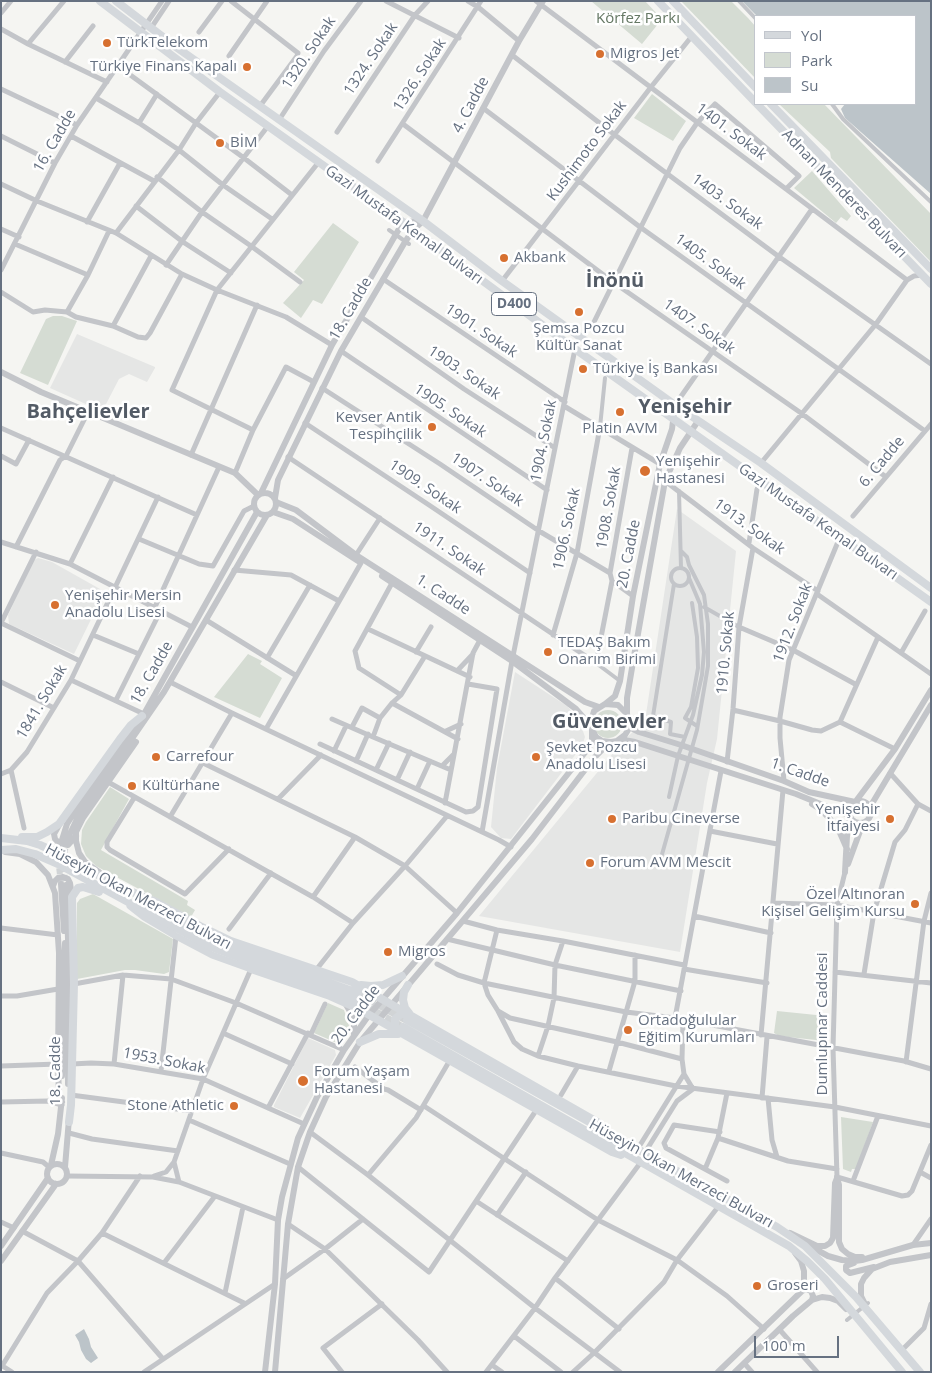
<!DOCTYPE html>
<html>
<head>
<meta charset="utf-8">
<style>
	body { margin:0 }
	#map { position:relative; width:932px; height:1373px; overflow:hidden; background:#f5f5f2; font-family:"Open Sans",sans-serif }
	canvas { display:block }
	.frame { position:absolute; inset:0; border:2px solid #667181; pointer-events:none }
	.legend { position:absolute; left:754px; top:15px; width:162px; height:90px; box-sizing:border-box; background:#fff; border:1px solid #c2c6cd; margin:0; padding:6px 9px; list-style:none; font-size:15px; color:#667181 }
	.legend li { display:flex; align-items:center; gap:10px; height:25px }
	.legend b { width:25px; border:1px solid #c2c6cd }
	.scale { position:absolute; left:754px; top:1336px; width:85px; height:22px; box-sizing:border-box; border:2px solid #667181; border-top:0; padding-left:6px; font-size:15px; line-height:18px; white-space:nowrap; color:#667181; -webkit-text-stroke:4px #fff; paint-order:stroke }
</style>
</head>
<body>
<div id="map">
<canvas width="932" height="1373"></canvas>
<div class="frame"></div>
<ul class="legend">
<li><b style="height:6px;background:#d4d8dc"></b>Yol</li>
<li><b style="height:14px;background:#d5dcd3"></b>Park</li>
<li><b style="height:14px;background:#bcc4c9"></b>Su</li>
</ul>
<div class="scale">100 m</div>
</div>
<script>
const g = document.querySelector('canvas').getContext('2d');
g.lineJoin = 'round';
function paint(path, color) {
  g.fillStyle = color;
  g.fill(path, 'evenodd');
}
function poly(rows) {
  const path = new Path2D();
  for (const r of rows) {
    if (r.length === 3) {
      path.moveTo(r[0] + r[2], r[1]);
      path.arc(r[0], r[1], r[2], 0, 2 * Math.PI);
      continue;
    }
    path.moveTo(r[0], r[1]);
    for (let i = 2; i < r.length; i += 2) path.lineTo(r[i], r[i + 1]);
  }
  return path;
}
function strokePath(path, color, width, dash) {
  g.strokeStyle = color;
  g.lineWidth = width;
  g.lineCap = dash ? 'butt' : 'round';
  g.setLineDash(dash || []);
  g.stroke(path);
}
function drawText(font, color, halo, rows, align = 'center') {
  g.font = font + ' "Open Sans",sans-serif';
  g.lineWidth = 5;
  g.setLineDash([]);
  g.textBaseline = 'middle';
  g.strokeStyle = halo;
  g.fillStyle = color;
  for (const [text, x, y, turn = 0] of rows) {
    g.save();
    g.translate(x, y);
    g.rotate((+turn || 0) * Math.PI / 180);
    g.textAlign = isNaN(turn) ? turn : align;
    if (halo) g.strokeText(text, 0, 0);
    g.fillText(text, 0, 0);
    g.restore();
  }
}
paint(poly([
	[77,334,155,367,155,368,147,382,129,374,119,379,104,408,93,403,88,405,50,388],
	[677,509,736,551,717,739,707,783,680,952,479,916,624,740,645,721],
	[38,558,52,562,100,589,103,595,74,654,9,624,8,615,34,560],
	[515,672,567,706,579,719,585,737,582,746,511,839,501,838,491,827,497,768],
	[308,1038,335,1050,336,1055,300,1118,274,1107,274,1105]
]), '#e5e6e5');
paint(poly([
	[591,1,645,1,662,19,642,44],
	[681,1,731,1,748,18,756,27,756,79],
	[652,94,686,121,673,141,634,118],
	[779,104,824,104,931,214,931,262,831,158,830,152],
	[812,171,851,216,847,221,841,217,836,223,794,188],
	[333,223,359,242,322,304,313,300,301,318,283,303,304,280,294,272],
	[53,316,62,316,77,321,48,385,20,373,46,319],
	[248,654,262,661,260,664,282,678,260,718,214,697],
	[608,724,14],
	[110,787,129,799,101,850,188,901,187,905,195,910,191,917,96,866,86,856,81,844,82,830,86,822],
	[93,894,173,939,169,972,164,974,135,970,125,970,77,979,77,903,80,899],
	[328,1003,344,1010,349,1026,342,1042,337,1043,314,1033],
	[777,1011,826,1016,825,1041,779,1036,774,1033],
	[841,1117,873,1122,856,1169,852,1169,851,1172,843,1169]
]), '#d5dcd3');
paint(poly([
	[742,1,931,1,931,194,845,118,841,109,845,104,916,104,916,16,757,16],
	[84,1329,89,1339,91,1347,98,1358,91,1363,86,1359,81,1350,79,1342,75,1335]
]), '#bcc4c9');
strokePath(poly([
	[65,881,63,860,67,840],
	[61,883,58,858,62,840]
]), '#d1d4d6', 6, [6, 3]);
strokePath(poly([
	[358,993,407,1020],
	[354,1000,400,1026]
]), '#d1d4d6', 8, [8, 4]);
strokePath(poly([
	[739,1,756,19],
	[832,104,843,119,931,202],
	[389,230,409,244],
	[600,427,605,378],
	[679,491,681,568],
	[680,577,9],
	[674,584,653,716,671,722,670,734,685,737],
	[692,603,697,637,698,668,691,707,685,718,697,726],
	[704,607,739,627],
	[596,663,620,681],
	[669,797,678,756,693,715,702,675,704,652,700,604,689,578],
	[659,865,697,730,708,666,708,624,704,595,689,565,687,557,681,551],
	[847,1320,868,1303]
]), '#c3c5c9', 4);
strokePath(poly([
	[231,1,298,53,297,56,260,106],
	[386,1,459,38],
	[468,1,478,7,519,41],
	[536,1,907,280],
	[1,13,11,1],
	[151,28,169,1],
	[1,29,28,44,107,82],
	[199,32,222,1],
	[28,44,64,1],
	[512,55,615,135,778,256,931,364],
	[229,56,267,1],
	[65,62,93,26],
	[118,66,244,158,292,195],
	[1,89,77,125],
	[96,98,139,123,179,150,223,185,272,219],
	[483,108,640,227,925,431],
	[279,120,324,51,361,1],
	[139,123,157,94],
	[403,124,613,282,801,413,886,477],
	[337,132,415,15,428,1],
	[1,136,55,163],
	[71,136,154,181],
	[378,161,481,1],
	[157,177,202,212,251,246,300,282],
	[1,184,37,201,116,233,182,274,217,290,286,317,332,345],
	[136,206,183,242,231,273],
	[87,222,120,163],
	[1,229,19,237],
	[116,233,179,150,196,123,220,92],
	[15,244,88,275],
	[166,265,202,212,268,126],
	[1,270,55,163,77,125,162,1],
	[383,279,565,402],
	[502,281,651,87,692,36],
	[1,292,33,312,45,310,67,312,76,317,113,326,138,337,146,338,150,333,182,274],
	[67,312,88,275,109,231],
	[361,317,464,389,555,448],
	[113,326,151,256],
	[592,326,680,148,697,123,715,104,799,176,786,189],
	[341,351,547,490],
	[322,388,440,464,539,531,610,573,612,581,633,596],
	[675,405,812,209],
	[564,406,660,464],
	[305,423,429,505,530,573],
	[1,428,197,515],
	[253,430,172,390,217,290,318,163],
	[191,455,257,305],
	[1,456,16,464,29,440],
	[288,457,596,663,612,581],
	[761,463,876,324,907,280,914,276,922,275],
	[235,473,253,430,286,367,314,382],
	[665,481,753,548,818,591],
	[853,516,931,424],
	[139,539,199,564,213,566,244,511,254,506],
	[1,542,70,564,192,627],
	[749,543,757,489],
	[16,547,60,460,66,456,88,412],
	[356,555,380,518],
	[70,564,113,477],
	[234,570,291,575,339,601],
	[610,573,632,448],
	[392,583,355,651,359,668,401,695],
	[817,594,931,674],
	[155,607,219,467],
	[206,620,295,675],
	[1,623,80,661],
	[1,623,36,552],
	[739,627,793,650,855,684],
	[368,629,470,677],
	[93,635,139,654],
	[553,635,577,553,600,427],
	[416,652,431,627],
	[901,653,925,611],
	[425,656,401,695,392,703,380,718,373,737,451,770],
	[513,656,575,349],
	[267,658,310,585],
	[457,671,473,654],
	[71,680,144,714],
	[1,682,54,708],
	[170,682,232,713,499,840,511,847],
	[116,700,161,610],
	[392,703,458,739],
	[733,710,780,721,812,730,821,731,840,722,895,749],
	[332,719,373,737],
	[840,722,878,637],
	[352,727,362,708,380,718],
	[266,729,361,563],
	[446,731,461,724],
	[320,744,466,812,473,811,478,807,497,689,468,684],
	[334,751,346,726],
	[356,761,368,734],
	[727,762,733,709,739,627,753,548],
	[203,763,355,837,405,866,457,913],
	[442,766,454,754],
	[11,770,24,828],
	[376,770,389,743],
	[890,773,918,804,931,811],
	[1,774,11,770,27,752,71,680,158,497],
	[397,780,410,752],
	[784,781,780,738,780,717,789,660,840,537],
	[108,782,313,897,353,923],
	[417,789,430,761],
	[134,798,107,842,107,847,110,850,185,894,229,849],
	[278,799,321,755],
	[445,803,473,653,480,640],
	[170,817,232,713],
	[710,831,777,844],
	[482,832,512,661],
	[845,872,837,905,833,1048,837,1177,902,1196,908,1195,912,1191,931,1145],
	[313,897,355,837],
	[773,903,837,905,931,923],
	[694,916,771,933],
	[463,921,497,930,563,941,684,965],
	[1,928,58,935],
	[229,929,271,873],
	[497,930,484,983,488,995,498,1011,510,1018,617,1042,682,1059],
	[447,939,555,965,681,991],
	[437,964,458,975,484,983,626,1012,675,1018,904,1061,931,1069],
	[684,969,767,983],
	[316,970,353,923,405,866,447,816],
	[835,972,931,983],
	[864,974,874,912,895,842,905,830,918,804],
	[74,984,123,975,171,979,236,1003,344,1050],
	[1,996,17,996,58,989],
	[498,1011,514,1042,522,1049,538,1056,578,1066,676,1086,835,1107,931,1126],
	[675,1018,721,771],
	[683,1020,682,1059,684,1074,693,1089],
	[223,1033,292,1064],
	[311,1034,325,1004],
	[761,1035,783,790],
	[538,1056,548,1026,554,998,555,965,563,941],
	[906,1062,924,921,931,893],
	[72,1064,91,1063,114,1064,203,1079,304,1124],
	[114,1064,123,975],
	[1,1066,58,1064],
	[355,1067,384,1089,388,1090,421,1110],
	[161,1071,176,936],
	[609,1071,635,981,635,955],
	[71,1095,192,1111],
	[561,1095,578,1066],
	[762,1098,767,1037],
	[768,1098,772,1140,777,1157],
	[1,1102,48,1101,62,1105],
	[424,1106,598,1220,677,1260,727,1296,764,1329],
	[268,1108,308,1033],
	[189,1120,290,1164],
	[310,1132,368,1175,535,1308,620,1372],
	[720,1132,674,1125,664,1143,666,1148,727,1181],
	[69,1133,92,1139,178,1151],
	[718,1138,788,1161,837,1169],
	[637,1150,684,1074],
	[1,1153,43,1162,49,1167],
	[644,1154,677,1101,693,1089],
	[298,1167,429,1272,537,1109],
	[705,1169,718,1138,727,1093],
	[920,1172,931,1178],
	[368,1175,416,1118,450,1060],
	[67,1176,153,1177,179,1182,278,1220],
	[154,1176,166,1172,174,1162],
	[853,1181,878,1116],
	[179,1182,174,1162,203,1079,251,969],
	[476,1201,568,1261],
	[497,1215,526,1172],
	[1,1222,14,1228],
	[288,1224,325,1249,418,1340,447,1372],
	[22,1231,78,1261,163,1359],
	[102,1233,244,1303],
	[913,1245,931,1219],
	[164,1263,215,1196],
	[555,1278,619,1329],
	[283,1279,325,1249,363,1219],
	[225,1293,243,1207],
	[779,1329,817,1372],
	[514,1336,561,1372],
	[902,1350,924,1328,931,1304],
	[744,1363,752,1372],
	[1,1365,12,1372],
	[492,1365,502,1372],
	[2,1366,47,1293,78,1261,102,1233,140,1176],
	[144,1372,275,1284],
	[342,1372,323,1348,382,1304],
	[486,1372,535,1308,555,1278,641,1162],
	[573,1372,595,1352,664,1282,677,1260,718,1207]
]), '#c3c5c9', 5);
strokePath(poly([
	[1,372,41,392,235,473,258,495],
	[265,504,11],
	[261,493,332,345,403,222,423,221],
	[275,498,278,480,341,351,405,242,413,230,423,221,519,41,543,1],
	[276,502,296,510,356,555,585,702,599,707],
	[273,512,293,519,358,561],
	[382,576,512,661,576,709,590,725],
	[605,704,615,696,620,681,633,596,660,464,672,429,675,405],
	[627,714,627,698,633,662,665,481,680,448,698,421],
	[629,720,633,729,639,732,681,745,784,781,809,792,855,802],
	[617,741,625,735,628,730,629,720,627,714,618,705,605,704,594,711,590,725,596,737,602,741,611,742,624,740,635,742,796,794,850,816],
	[860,812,11],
	[856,801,895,749,931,690],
	[812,804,820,809,837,826,847,849],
	[870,807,931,705],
	[59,825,54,834,55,839,59,843,68,845,76,836],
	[62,840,67,824,81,802,144,714,257,512],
	[67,840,78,817,164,692,267,515],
	[5,852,20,854,36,862,48,875,55,893,59,953,58,1064,59,1099,62,1102],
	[848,864,863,823],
	[99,872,85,862,79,853,76,841,76,832,83,818,136,742],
	[845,872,847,836,850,817],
	[61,884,64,931],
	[66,885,69,966,68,1084],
	[53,886,55,881,58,878,63,877,68,879,70,883,72,897],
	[345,1003,354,1018,354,1035],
	[62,1076,65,943],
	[57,1174,10],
	[51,1165,58,1134,62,1098],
	[65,1167,69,1119],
	[837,1177,839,1185,839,1242,842,1249,848,1254,855,1257,862,1257],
	[790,1233,817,1246,825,1246,830,1243,833,1238,835,1183,837,1178],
	[806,1244,828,1256,842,1260,855,1261,862,1260,913,1245,931,1243],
	[1,1246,48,1178],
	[1,1261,56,1184],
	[854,1263,846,1266,846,1270,850,1273,874,1267],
	[802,1291,806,1289,811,1291,813,1296,812,1300],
	[864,1302,861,1296,861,1284,864,1278,872,1269,890,1262,931,1255],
	[265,1372,275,1284,278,1220,282,1197,298,1138,317,1097,344,1050,369,1015,457,913,587,750,592,743,592,730],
	[275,1372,288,1224,298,1167,310,1132,326,1097,360,1042,532,839,594,758,605,747,615,742],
	[718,1372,802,1291,804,1285,804,1271,801,1261,795,1253],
	[735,1372,793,1316,812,1300,822,1297,830,1298,838,1301,846,1309]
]), '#c3c5c9', 6);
strokePath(poly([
	[130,906,144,917,176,936,212,955,251,969]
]), '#d4d8dc', 7);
strokePath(poly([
	[658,1,756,103],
	[673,1,756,88],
	[757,104,931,284],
	[771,104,931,269],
	[22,837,37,837,47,832,59,824,120,739,131,725,142,716],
	[1,838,27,841,40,845,60,854,116,885],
	[1,850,16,849,35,854,58,864,211,947,354,1000],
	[113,884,156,902,200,926,231,941,352,982,599,1123],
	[141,900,193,930,224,945,358,993],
	[251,969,330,996,357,1008,612,1152,621,1155],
	[361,985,371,986,383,985,402,976],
	[408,985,404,992,403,1000,405,1008,409,1013],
	[357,1008,363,1007,368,1001,368,995,364,989],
	[407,1020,777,1227,805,1246,856,1297,920,1372],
	[403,1027,789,1246,807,1261,825,1279,902,1372],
	[398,1031,395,1026,395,1019,401,1014,407,1014],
	[360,1042,379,1034,398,1034],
	[69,1122,71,1105,74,984,72,897,78,888,83,887,99,892]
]), '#d4d8dc', 8);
strokePath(poly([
	[100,1,220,92,403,222,575,349,931,602],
	[116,1,176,47,423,221,502,281,675,405,761,463,931,588]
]), '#d4d8dc', 8);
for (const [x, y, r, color] of [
	[107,43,5,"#d77030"],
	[600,54,5,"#d77030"],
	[247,67,5,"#d77030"],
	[220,143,5,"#d77030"],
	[504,258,5,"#d77030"],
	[579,312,5,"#d77030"],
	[583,369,5,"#d77030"],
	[620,412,5,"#d77030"],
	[432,427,5,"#d77030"],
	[645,471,6,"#d77030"],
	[55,605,5,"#d77030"],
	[548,652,5,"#d77030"],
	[156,757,5,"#d77030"],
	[536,757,5,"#d77030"],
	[132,786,5,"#d77030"],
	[612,819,5,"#d77030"],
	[890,819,5,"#d77030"],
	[590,863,5,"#d77030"],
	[915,904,5,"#d77030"],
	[388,952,5,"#d77030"],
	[628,1030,5,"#d77030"],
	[303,1081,6,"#d77030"],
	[234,1106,5,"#d77030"],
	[757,1286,5,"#d77030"]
]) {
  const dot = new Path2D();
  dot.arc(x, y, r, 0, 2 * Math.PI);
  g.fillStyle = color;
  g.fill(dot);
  strokePath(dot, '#fff', 2);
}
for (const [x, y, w] of [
	[514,304,45]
]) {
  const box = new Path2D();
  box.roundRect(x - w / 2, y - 11.5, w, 23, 4);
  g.fillStyle = '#fff';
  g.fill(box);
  strokePath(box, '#667181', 1);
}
drawText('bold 14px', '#667181', null, [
	["D400",514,304]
]);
drawText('15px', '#657864', '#fff', [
	["Körfez Parkı",638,19]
]);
drawText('15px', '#667181', '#fff', [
	["TürkTelekom",117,43],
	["Migros Jet",610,54],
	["Türkiye Finans Kapalı",237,67,"right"],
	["BİM",230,143],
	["Akbank",514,258],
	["Şemsa Pozcu",579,329,"center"],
	["Kültür Sanat",579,346,"center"],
	["Türkiye İş Bankası",593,369],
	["Kevser Antik",422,418,"right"],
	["Tespihçilik",422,435,"right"],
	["Platin AVM",620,429,"center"],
	["Yenişehir",656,462],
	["Hastanesi",656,479],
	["Yenişehir Mersin",65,596],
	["Anadolu Lisesi",65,613],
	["TEDAŞ Bakım",558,643],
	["Onarım Birimi",558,660],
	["Şevket Pozcu",546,748],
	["Anadolu Lisesi",546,765],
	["Carrefour",166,757],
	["Kültürhane",142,786],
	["Yenişehir",880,810,"right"],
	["İtfaiyesi",880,827,"right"],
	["Paribu Cineverse",622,819],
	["Forum AVM Mescit",600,863],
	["Özel Altınoran",905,895,"right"],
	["Kişisel Gelişim Kursu",905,912,"right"],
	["Migros",398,952],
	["Ortadoğulular",638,1021],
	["Eğitim Kurumları",638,1038],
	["Forum Yaşam",314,1072],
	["Hastanesi",314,1089],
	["Stone Athletic",224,1106,"right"],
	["Groseri",767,1286]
], 'left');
drawText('15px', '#667181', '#fff', [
	["1320. Sokak",309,53,-56],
	["1324. Sokak",371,59,-56],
	["1326. Sokak",420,75,-57],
	["4. Cadde",471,105,-62],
	["1401. Sokak",731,132,37],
	["16. Cadde",55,141,-60],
	["Kushimoto Sokak",587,151,-53],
	["Adnan Menderes Bulvarı",844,194,46],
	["1403. Sokak",727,202,36],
	["Gazi Mustafa Kemal Bulvarı",404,225,36],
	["1405. Sokak",710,262,36],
	["18. Cadde",351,309,-60],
	["1407. Sokak",699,327,35],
	["1901. Sokak",481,331,34],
	["1903. Sokak",464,373,34],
	["1905. Sokak",450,411,34],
	["1904. Sokak",544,441,-79],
	["6. Cadde",882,462,-50],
	["1907. Sokak",487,480,34],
	["1909. Sokak",425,487,34],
	["1908. Sokak",609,508,-80],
	["Gazi Mustafa Kemal Bulvarı",818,522,35],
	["1913. Sokak",749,527,36],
	["1906. Sokak",567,529,-78],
	["1911. Sokak",449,549,34],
	["20. Cadde",629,554,-79],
	["1. Cadde",443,595,33],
	["1912. Sokak",793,623,-69],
	["1910. Sokak",726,653,-85],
	["18. Cadde",152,673,-60],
	["1841. Sokak",42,702,-59],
	["1. Cadde",800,773,19],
	["Hüseyin Okan Merzeci Bulvarı",138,897,28],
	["20. Cadde",356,1015,-53],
	["Dumlupınar Caddesi",823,1024,-90],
	["1953. Sokak",164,1061,11],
	["18. Cadde",56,1071,-90],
	["Hüseyin Okan Merzeci Bulvarı",681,1174,29]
]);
drawText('bold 20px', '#535b66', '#fff', [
	["İnönü",615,281],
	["Yenişehir",685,407],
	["Bahçelievler",88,412],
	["Güvenevler",609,722]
]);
</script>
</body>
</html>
